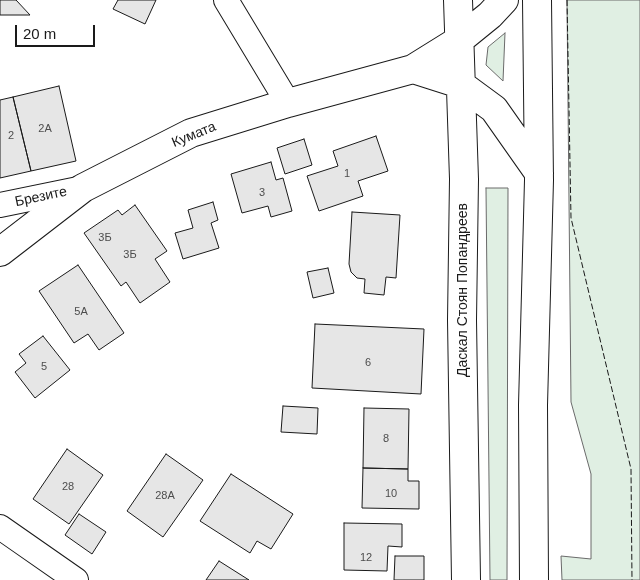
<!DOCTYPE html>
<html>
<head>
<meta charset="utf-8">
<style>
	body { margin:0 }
	#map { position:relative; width:640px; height:580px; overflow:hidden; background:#fff; font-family:Helvetica,sans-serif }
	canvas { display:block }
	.scale { position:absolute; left:15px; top:25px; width:80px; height:22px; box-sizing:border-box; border:2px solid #1a1a1a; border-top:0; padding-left:6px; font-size:15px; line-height:18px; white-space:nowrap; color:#1a1a1a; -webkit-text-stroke:4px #fff; paint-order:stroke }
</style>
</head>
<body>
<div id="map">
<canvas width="640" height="580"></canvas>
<div class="scale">20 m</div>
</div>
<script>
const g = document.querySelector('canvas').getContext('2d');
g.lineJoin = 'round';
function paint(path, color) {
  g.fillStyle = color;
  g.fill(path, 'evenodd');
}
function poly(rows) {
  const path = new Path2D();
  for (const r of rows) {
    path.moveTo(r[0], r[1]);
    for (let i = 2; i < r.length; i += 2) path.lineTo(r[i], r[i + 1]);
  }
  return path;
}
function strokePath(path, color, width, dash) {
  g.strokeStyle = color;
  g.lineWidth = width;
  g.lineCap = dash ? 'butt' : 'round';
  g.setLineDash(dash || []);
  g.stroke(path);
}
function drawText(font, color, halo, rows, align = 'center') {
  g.font = font + ' Helvetica,sans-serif';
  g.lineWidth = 4;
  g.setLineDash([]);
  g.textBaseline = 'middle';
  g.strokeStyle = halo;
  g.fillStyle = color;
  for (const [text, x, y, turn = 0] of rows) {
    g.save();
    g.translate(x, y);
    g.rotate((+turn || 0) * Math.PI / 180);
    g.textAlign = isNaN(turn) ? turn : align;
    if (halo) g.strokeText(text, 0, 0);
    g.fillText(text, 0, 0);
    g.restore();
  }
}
const green = poly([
	[567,0,640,0,640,580,562,580,561,556,591,559,591,474,571,402,567,0],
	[505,33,503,81,486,65,488,47,505,33],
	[486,188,508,188,507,580,490,580,486,188]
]);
paint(green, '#e0efe3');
strokePath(green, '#6a6a6a', 1);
const building = poly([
	[0,0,16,0,30,15,0,15,0,0],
	[118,0,156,0,145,24,113,9,118,0],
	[59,86,76,161,31,171,13,97,59,86],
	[13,97,31,171,0,178,0,100,13,97],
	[376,136,388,171,358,181,363,196,319,211,307,176,338,166,333,151,376,136],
	[304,139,312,165,285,174,277,148,304,139],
	[271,162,276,180,283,178,292,211,271,217,268,206,242,213,231,174,271,162],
	[213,202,218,220,211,223,219,248,183,259,175,233,193,228,188,210,213,202],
	[135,205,167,251,155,259,170,282,140,303,126,282,121,286,84,233,118,210,122,215,135,205],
	[352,212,400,215,396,278,386,277,384,295,364,293,365,279,357,278,351,272,349,264,352,212],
	[78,265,124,333,99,350,88,334,74,343,39,291,78,265],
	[328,268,334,293,313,298,307,272,328,268],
	[315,324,424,329,421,394,312,388,315,324],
	[43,336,70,370,35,398,15,372,26,363,19,354,43,336],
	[283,406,318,408,317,434,281,432,283,406],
	[364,408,409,409,408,469,363,468,364,408],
	[67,449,103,475,69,524,33,499,67,449],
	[166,454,203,480,163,537,127,511,166,454],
	[363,468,408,469,408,481,419,481,419,509,362,508,363,468],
	[231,474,293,514,271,549,257,541,250,553,200,521,231,474],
	[79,514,106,532,92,554,65,535,79,514],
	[344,523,402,524,402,547,388,546,387,571,344,570,344,523],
	[395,556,424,556,424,580,394,580,395,556],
	[219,561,249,580,206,580,219,561]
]);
paint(building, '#e6e6e6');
strokePath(building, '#1a1a1a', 1);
const street = poly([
	[226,0,288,103],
	[0,205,83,188],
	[0,527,76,580]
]);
const secondary = poly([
	[458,0,464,179,462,320,466,580],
	[413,69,460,84,494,109,539,173],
	[0,252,83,188,191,133,288,103,413,69,458,41,490,15,504,0],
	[534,580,533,405,539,180,537,0]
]);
strokePath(street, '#1a1a1a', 26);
strokePath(secondary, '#1a1a1a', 30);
strokePath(street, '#fff', 24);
strokePath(secondary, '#fff', 28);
strokePath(poly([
	[567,0,571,218,631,469,632,580]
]), '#1a1a1a', 1, [6, 2.5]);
drawText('11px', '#4d4d4d', null, [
	["2А",45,129],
	["2",11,136],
	["1",347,174],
	["3",262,193],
	["3Б",105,238],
	["3Б",130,255],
	["5А",81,312],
	["6",368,363],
	["5",44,367],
	["8",386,439],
	["28",68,487],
	["10",391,494],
	["28А",165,496],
	["12",366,558]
]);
drawText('14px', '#1a1a1a', '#fff', [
	["Кумата",194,135,-22],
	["Брезите",41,197,-12],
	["Даскал Стоян Попандреев",463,290,-90]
]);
</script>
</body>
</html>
